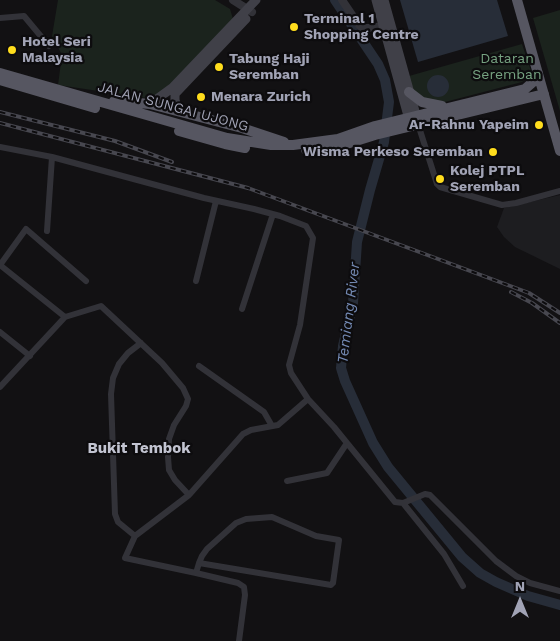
<!DOCTYPE html>
<html>
<head>
<meta charset="utf-8">
<style>
	body { margin:0 }
	#map { position:relative; width:560px; height:641px; overflow:hidden; background:#121113; font-family:"Work Sans",sans-serif }
	canvas { display:block }
	.north { position:absolute; left:495px; top:576px; width:50px; height:50px; -webkit-text-stroke:4px #0d0c0e; paint-order:stroke; rotate:0deg; font-size:14px; font-weight:700; line-height:20px; text-align:center; color:#a1a3b5 }
	.north::after { content:''; display:block; margin:auto; width:18px; height:22px; background:#a1a3b5; clip-path:polygon(50% 0,100% 100%,50% 72%,0 100%) }
</style>
</head>
<body>
<div id="map">
<canvas width="560" height="641"></canvas>
<div class="north">N</div>
</div>
<script>
const g = document.querySelector('canvas').getContext('2d');
g.lineJoin = 'round';
function paint(path, color) {
  g.fillStyle = color;
  g.fill(path, 'evenodd');
}
function poly(rows) {
  const path = new Path2D();
  for (const r of rows) {
    if (r.length === 3) {
      path.moveTo(r[0] + r[2], r[1]);
      path.arc(r[0], r[1], r[2], 0, 2 * Math.PI);
      continue;
    }
    path.moveTo(r[0], r[1]);
    for (let i = 2; i < r.length; i += 2) path.lineTo(r[i], r[i + 1]);
  }
  return path;
}
function strokePath(path, color, width, dash) {
  g.strokeStyle = color;
  g.lineWidth = width;
  g.lineCap = dash ? 'butt' : 'round';
  g.setLineDash(dash || []);
  g.stroke(path);
}
function drawText(font, color, halo, rows, align = 'center') {
  g.font = font + ' "Work Sans",sans-serif';
  g.lineWidth = 4.5;
  g.setLineDash([]);
  g.textBaseline = 'middle';
  g.strokeStyle = halo;
  g.fillStyle = color;
  for (const [text, x, y, turn = 0] of rows) {
    g.save();
    g.translate(x, y);
    g.rotate((+turn || 0) * Math.PI / 180);
    g.textAlign = isNaN(turn) ? turn : align;
    if (halo) g.strokeText(text, 0, 0);
    g.fillText(text, 0, 0);
    g.restore();
  }
}
paint(poly([
	[560,195,560,269,515,247,504,237,497,227,504,208]
]), '#1d1d20');
paint(poly([
	[58,0,215,0,230,9,233,19,161,97,153,99,58,85,62,55,52,36],
	[560,10,560,111,533,18],
	[522,44,532,74,522,82,445,102,424,99,412,90,409,76]
]), '#1b231d');
paint(poly([
	[400,0,497,0,508,36,418,62],
	[438,86,11]
]), '#272d38');
strokePath(poly([
	[335,0,378,64,385,80,389,102,384,142,370,190,357,242,353,303,343,346,341,368,345,381,373,443,388,467,462,557,480,573,496,582,528,596,560,605]
]), '#272d38', 10);
strokePath(poly([
	[0,18,24,16,49,46],
	[418,124,437,184,440,187,502,205,516,203,560,191],
	[0,147,52,157,204,198,254,209,280,216,306,226,313,238,300,325,289,365,291,373,308,399,334,427,395,502,403,503,444,554,463,586],
	[47,231,52,157],
	[0,265,26,229,86,281],
	[0,265,65,317],
	[196,281,216,201],
	[242,309,273,214],
	[0,332,30,356],
	[199,366,264,412,272,426],
	[0,387,65,317,101,306,162,363,183,388,188,399,186,406,174,425,169,439,168,457,169,470,175,480,189,495],
	[287,481,327,473,347,443],
	[403,503,425,494,430,495,496,561,516,576,530,583,560,591],
	[135,536,118,522,115,514,111,394,113,378,119,364,128,353,141,343],
	[199,563,331,585,333,583,339,540,316,536,272,517,246,519,236,523,207,549,202,556,199,563,196,573,125,558,135,536,189,495,243,434,251,430,278,425,308,399],
	[196,573,238,583,244,587,245,595,239,641]
]), '#323238', 6);
strokePath(poly([
	[233,0,252,12],
	[342,0,359,25,363,28,370,28,383,26]
]), '#323238', 8);
strokePath(poly([
	[376,0,410,123],
	[384,0,418,122],
	[150,104,172,88,256,0],
	[178,111,175,100,175,94,246,19]
]), '#404048', 9);
strokePath(poly([
	[517,0,560,151],
	[0,73,227,138,271,145,293,145,338,139,375,126,525,89,533,82,538,73],
	[0,80,95,108],
	[409,92,422,102,442,106],
	[114,101,150,104,242,128,284,142],
	[179,131,225,144,245,148],
	[306,150,340,146,375,135,544,94]
]), '#565661', 10);
const rail = poly([
	[0,112,115,141,172,162],
	[0,123,248,188,529,293,560,313],
	[511,292,532,303,560,323]
]);
strokePath(rail, '#47474f', 4);
strokePath(rail, '#0d0c0e', 2, [5.5]);
for (const [x, y, r, color] of [
	[294,27,5,"#ffdd1d"],
	[12,50,5,"#ffdd1d"],
	[219,67,5,"#ffdd1d"],
	[201,97,5,"#ffdd1d"],
	[539,125,5,"#ffdd1d"],
	[493,152,5,"#ffdd1d"],
	[440,179,5,"#ffdd1d"]
]) {
  const dot = new Path2D();
  dot.arc(x, y, r, 0, 2 * Math.PI);
  g.fillStyle = color;
  g.fill(dot);
  strokePath(dot, '#0d0c0e', 2);
}
drawText('bold 14px', '#a1a3b5', '#0d0c0e', [
	["Terminal 1",304,19],
	["Shopping Centre",304,35],
	["Hotel Seri",22,42],
	["Malaysia",22,58],
	["Tabung Haji",229,59],
	["Seremban",229,75],
	["Menara Zurich",211,97],
	["Ar-Rahnu Yapeim",529,125,"right"],
	["Wisma Perkeso Seremban",483,152,"right"],
	["Kolej PTPL",450,171],
	["Seremban",450,187]
], 'left');
drawText('14px', '#76a281', '#0d0c0e', [
	["Dataran",507,59],
	["Seremban",507,75]
]);
drawText('14px', '#a1a3b5', '#0d0c0e', [
	["JALAN SUNGAI UJONG",173,107,15]
]);
drawText('italic 15px', '#748ab4', '#0d0c0e', [
	["Temiang River",349,313,-83]
]);
drawText('bold 15px', '#c2c4d1', '#0d0c0e', [
	["Bukit Tembok",139,449]
]);
</script>
</body>
</html>
